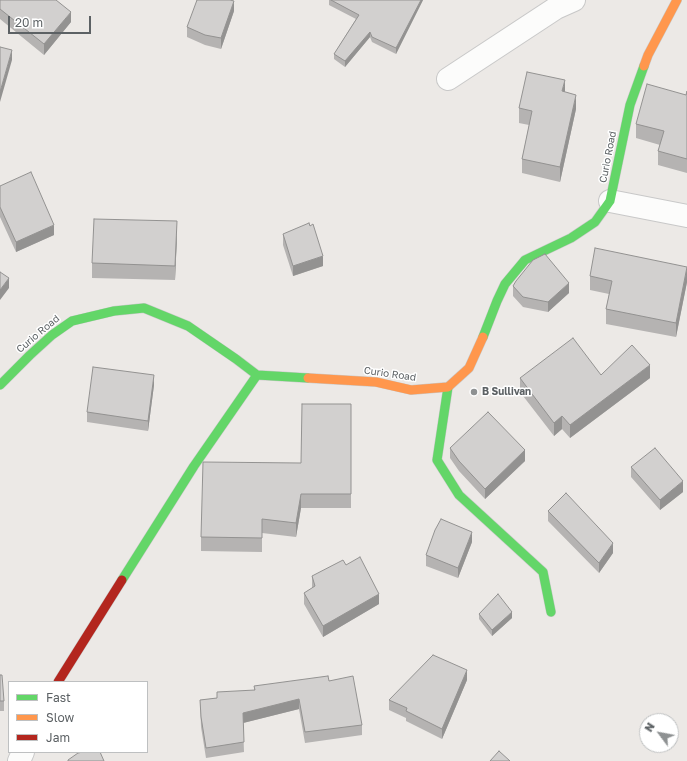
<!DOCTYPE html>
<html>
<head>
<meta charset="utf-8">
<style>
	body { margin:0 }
	#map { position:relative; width:687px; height:761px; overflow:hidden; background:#ece9e6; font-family:"Golos Text",sans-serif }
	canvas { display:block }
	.legend { position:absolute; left:8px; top:681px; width:140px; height:72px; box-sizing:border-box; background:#fff; border:1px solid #bec0c1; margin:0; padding:5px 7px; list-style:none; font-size:12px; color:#5c6164 }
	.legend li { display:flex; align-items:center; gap:8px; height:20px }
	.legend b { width:20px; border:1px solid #bec0c1 }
	.north { position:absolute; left:639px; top:713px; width:40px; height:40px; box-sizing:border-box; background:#fff; border:1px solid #bec0c1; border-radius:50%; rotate:302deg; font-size:11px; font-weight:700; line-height:16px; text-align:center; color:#5c6164 }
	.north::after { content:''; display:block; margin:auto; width:14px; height:18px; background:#8e9192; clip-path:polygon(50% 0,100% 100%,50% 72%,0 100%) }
	.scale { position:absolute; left:8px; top:16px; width:83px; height:18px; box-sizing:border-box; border:2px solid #5c6164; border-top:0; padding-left:5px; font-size:12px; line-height:14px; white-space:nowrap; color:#5c6164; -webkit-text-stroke:3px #fff; paint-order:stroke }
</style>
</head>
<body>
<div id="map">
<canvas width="687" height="761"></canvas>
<ul class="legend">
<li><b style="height:5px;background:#63d668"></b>Fast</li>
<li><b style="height:5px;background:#ff974d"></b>Slow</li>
<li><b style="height:5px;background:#b3261e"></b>Jam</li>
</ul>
<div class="north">N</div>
<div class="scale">20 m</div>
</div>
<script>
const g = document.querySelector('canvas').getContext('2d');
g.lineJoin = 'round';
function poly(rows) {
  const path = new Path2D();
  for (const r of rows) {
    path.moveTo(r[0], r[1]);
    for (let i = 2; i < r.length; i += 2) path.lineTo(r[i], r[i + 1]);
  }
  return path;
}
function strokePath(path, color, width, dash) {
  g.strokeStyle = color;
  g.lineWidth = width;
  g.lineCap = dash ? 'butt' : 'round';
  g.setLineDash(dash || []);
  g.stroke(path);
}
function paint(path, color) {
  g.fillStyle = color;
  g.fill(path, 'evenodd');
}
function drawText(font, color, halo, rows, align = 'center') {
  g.font = font + ' "Golos Text",sans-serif';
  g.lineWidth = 3;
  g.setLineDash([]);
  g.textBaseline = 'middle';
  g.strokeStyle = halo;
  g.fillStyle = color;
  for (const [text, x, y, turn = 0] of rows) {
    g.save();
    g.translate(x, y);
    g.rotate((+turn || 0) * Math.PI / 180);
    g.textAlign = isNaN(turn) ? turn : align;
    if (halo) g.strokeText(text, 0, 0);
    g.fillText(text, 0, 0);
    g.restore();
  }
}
const street = poly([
	[448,79,556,8,574,0],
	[610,201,687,216],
	[19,761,23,752]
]);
const fast = poly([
	[483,337,497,301,505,284,525,260,571,238,595,222,610,201,630,105,644,66],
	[0,385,30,355,52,335,72,321,114,311,144,308,188,326,236,359,257,375,308,378],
	[448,387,437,460,459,495,543,572,551,612],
	[122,580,194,466,257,375]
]);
const slow = poly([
	[644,66,648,55,677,0],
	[308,378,376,382,411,390,448,387,469,368,483,337]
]);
const jam = poly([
	[58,682,122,580]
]);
strokePath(street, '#c8c8c8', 24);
strokePath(fast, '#c8c8c8', 10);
strokePath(slow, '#c8c8c8', 10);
strokePath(jam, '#c8c8c8', 10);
strokePath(street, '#fcfcfb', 22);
strokePath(fast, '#63d668', 9);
strokePath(slow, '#ff974d', 9);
strokePath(jam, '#b3261e', 9);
paint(poly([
	[0,0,71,22,44,55,0,19],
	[329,0,423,0,396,54,372,42,370,37,345,67,334,59,334,54,356,19,329,5],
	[234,11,221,49,205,45,187,37,187,27],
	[687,91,687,173,658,165,658,151,660,145,636,138,636,124,686,95],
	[565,92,576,109,560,182,522,173,522,159,529,125,519,123,519,108],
	[0,186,54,235,16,252,0,217],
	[283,234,323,266,293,276,283,245],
	[177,236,175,280,92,278,92,263],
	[687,267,687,282,676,337,606,324,606,309,609,294,590,290,590,276],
	[513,286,569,293,548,312,523,307,513,296],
	[601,375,650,378,570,438,562,429,554,436,520,392,520,378],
	[154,385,148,431,87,422,87,412],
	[351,404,351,508,301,508,296,537,262,533,262,552,201,551,201,537,301,463],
	[450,448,525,461,485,499,459,471,450,458],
	[631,467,683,492,660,510,631,477],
	[548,511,613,553,599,573,548,521],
	[472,542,458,578,426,566,426,555],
	[346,565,379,604,323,637,304,604,304,593,312,588,312,576],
	[479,614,512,618,492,636,479,619],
	[0,675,4,701,4,711,0,711],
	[467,680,442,739,406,721,406,718,389,710,389,700],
	[329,681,362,725,362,735,305,743,299,709,243,723,244,752,206,758,201,727,200,700,217,698,254,690,254,686]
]), '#b5b3b2');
paint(poly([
	[421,0,423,0,396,54,396,48],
	[234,1,234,11,221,49,221,38],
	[71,12,71,22,44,55,44,44],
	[370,32,370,37,345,67,345,61],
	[12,50,12,60,0,102,0,92],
	[565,80,565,95,562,91],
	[576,95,576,109,560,182,560,167],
	[177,221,177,236,175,280,175,266],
	[54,225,54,235,16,252,16,242],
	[323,256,323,266,293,276,293,266],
	[687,268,687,282,676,337,676,323],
	[9,278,9,288,0,300,0,290],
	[569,283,569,293,548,312,548,302],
	[650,365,650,378,570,438,570,425],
	[154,375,154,385,148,431,148,421],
	[562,416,562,429,554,436,554,423],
	[525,450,525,461,485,499,485,489],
	[683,481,683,492,660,510,660,500],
	[301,494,301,508,296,537,296,523],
	[472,532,472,542,458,578,458,568],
	[613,543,613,553,599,573,599,563],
	[379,594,379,604,323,637,323,626],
	[512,612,512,618,492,636,492,630],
	[467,670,467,680,442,739,442,729],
	[299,699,299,709,243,723,243,713]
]), '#939291');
const building = poly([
	[0,0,56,0,71,12,44,44,0,9,0,0],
	[197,0,230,0,234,1,221,38,205,35,187,27,197,0],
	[331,0,421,0,396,48,372,37,370,32,345,61,334,54,359,15,331,0],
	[0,47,12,50,0,92,0,47],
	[527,72,565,80,562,91,576,95,560,167,522,159,532,111,519,108,527,72],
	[647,84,686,95,687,91,687,159,658,151,664,131,636,124,647,84],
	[31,172,54,225,16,242,0,207,0,186,31,172],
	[94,219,177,221,175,266,92,263,94,219],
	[309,223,310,226,313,224,323,256,293,266,283,234,309,223],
	[595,248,687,267,676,323,606,309,612,281,590,276,595,248],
	[545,254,569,283,548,302,523,297,513,286,516,281,533,260,545,254],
	[0,272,9,278,0,290,0,272],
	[573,338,601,375,632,345,650,365,570,425,562,416,554,423,520,378,573,338],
	[93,367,154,375,148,421,87,412,93,367],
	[302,404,351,404,351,494,301,494,296,523,262,519,262,538,201,537,203,462,301,463,302,404],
	[488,412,525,450,485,489,459,461,450,448,488,412],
	[655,448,683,481,660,500,631,467,655,448],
	[566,493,613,543,599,563,548,511,566,493],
	[441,519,472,532,458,568,426,555,435,530,441,519],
	[360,557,379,594,323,626,304,593,315,586,312,576,343,560,346,565,360,557],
	[498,594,512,612,492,630,479,614,498,594],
	[433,655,467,670,442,729,406,711,407,708,389,700,433,655],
	[0,675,2,675,4,701,0,701,0,675],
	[328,676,329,681,353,676,362,725,305,732,299,699,243,713,244,742,206,748,201,717,200,700,217,698,217,692,255,690,254,686,328,676],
	[499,751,510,761,490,761,499,751],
	[83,752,100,752,104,761,68,761,68,760,78,753,83,752]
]);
paint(building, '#d2d0cf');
strokePath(building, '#939291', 1);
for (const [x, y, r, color] of [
	[474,392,4,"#8e9192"]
]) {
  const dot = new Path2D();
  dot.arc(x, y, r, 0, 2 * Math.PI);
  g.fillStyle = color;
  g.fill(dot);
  strokePath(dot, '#fff', 1.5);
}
drawText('10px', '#5c6164', '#fff', [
	["Curio Road",608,157,-79],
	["Curio Road",38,334,-40],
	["Curio Road",390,374,8]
]);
drawText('bold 10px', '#5c6164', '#fff', [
	["B Sullivan",482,392]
], 'left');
</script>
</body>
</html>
